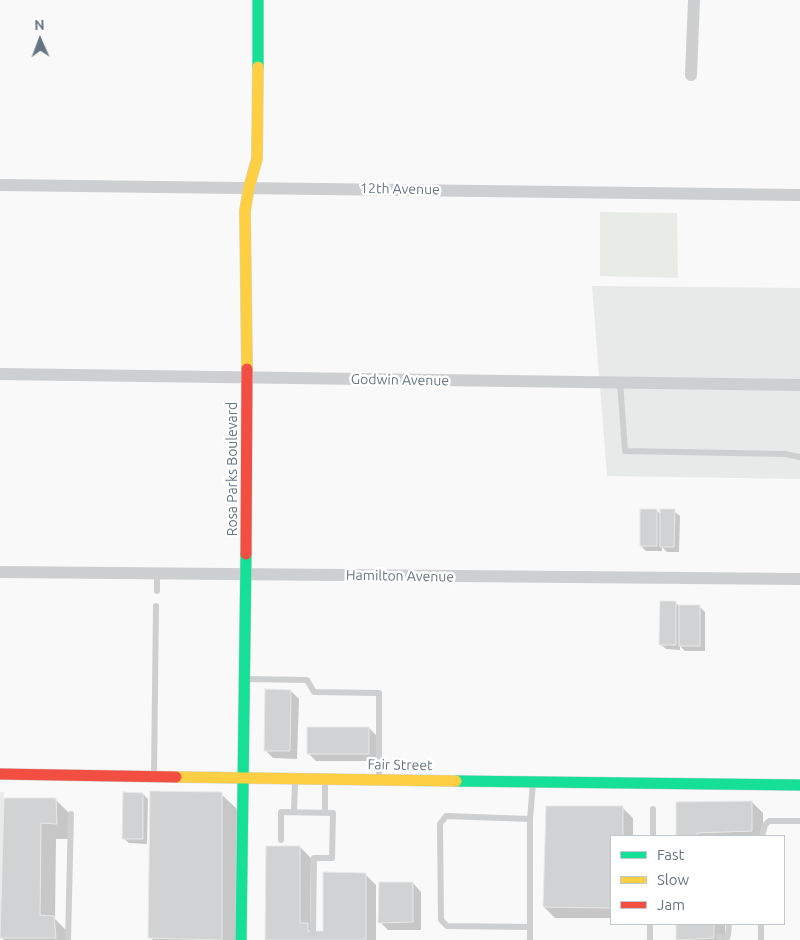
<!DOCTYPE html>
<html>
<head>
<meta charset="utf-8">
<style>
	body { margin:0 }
	#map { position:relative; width:800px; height:940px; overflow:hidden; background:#f9f9f9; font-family:Ubuntu,sans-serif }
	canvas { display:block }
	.legend { position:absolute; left:610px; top:835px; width:175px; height:90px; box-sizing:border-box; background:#fff; border:1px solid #c1c8cd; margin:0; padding:6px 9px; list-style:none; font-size:15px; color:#657683 }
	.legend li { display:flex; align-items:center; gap:10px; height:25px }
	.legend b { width:25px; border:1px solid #c1c8cd }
	.north { position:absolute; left:15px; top:15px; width:50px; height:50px; -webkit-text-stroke:4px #fff; paint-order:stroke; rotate:358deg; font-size:14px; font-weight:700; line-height:20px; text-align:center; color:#657683 }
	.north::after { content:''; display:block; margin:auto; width:18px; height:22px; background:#657683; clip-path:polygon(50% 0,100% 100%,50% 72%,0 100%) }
</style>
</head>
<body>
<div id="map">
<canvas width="800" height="940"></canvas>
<ul class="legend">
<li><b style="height:6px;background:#16e098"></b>Fast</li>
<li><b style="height:6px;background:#ffcf43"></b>Slow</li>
<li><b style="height:6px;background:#f24e42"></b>Jam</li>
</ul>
<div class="north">N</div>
</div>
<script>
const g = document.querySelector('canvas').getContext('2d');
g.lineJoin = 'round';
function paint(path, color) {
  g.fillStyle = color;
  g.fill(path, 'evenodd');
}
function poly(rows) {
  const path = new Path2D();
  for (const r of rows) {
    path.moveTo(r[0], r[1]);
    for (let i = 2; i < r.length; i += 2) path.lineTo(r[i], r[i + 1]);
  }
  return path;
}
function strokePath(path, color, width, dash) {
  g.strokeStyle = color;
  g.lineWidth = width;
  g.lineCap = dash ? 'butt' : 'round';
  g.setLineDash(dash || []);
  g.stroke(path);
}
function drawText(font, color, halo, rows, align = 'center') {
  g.font = font + ' Ubuntu,sans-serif';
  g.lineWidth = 5;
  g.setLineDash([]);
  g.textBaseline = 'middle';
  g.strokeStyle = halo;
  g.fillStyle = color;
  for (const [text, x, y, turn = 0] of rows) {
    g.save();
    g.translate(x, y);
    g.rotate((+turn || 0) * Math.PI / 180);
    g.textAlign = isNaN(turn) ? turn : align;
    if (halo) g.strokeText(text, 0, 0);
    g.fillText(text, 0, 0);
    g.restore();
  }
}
paint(poly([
	[592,286,800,288,800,479,607,476]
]), '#e8e9e9');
paint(poly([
	[600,212,677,213,678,278,600,276],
	[0,792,4,792,0,940]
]), '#e8ebe6');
paint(poly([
	[656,510,662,515,674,511,680,516,679,552,667,552,662,547,662,551,646,551,641,546],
	[676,603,679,606,700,607,705,612,705,651,685,651,680,646,680,650,666,649,660,644],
	[291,691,299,699,297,759,273,758,265,750],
	[369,728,377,736,377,761,316,761,308,753],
	[143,794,148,799,147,844,129,843,123,838],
	[221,794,237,809,237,940,153,940,150,937],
	[5,799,55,799,71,815,72,839,56,839,55,919,69,933,70,940,4,940,1,937],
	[752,802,763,813,763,836,677,836,677,803],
	[622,807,633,818,633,836,611,836,611,918,555,918,544,907],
	[300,847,311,858,310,927,316,933,324,933,365,874,376,885,376,940,266,940],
	[413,883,421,892,421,930,388,930,380,922],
	[678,924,723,924,725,925,725,940,679,940,678,939]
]), '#0003');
const building = poly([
	[640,509,657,509,657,546,640,546,640,509],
	[660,509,675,509,674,547,660,547,660,509],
	[660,601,676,601,676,645,659,645,660,601],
	[679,605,700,605,700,646,679,646,679,605],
	[265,689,291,690,290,751,264,751,265,689],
	[307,727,369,727,369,754,307,754,307,727],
	[150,791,222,792,222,940,148,938,150,791],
	[123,792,143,793,143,839,122,839,123,792],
	[4,798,56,798,57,824,41,823,40,915,54,916,56,938,0,938,4,798],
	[752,801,752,831,697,833,697,836,676,836,676,802,752,801],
	[546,806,623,806,623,836,611,836,611,908,543,907,546,806],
	[266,846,300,846,300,923,308,923,308,931,323,931,323,872,366,873,366,940,265,940,266,846],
	[379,882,413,882,413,922,378,923,379,882],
	[676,924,714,924,714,938,676,940,676,924]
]);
paint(building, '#d0d2d3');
strokePath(building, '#e8e8e8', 1);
const fast = poly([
	[258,67,258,0],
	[456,781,800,785],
	[241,940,246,554]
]);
const slow = poly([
	[247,369,245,211,249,187,257,159,258,67],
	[176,777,456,781]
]);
const jam = poly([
	[246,554,247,369],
	[0,774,176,777]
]);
strokePath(fast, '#d5d6d7', 12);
strokePath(slow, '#d5d6d7', 12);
strokePath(jam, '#d5d6d7', 12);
strokePath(poly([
	[620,382,625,451,785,454,800,457],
	[157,591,157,573],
	[246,679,307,680,314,692,379,693,379,778],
	[154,775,156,606],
	[294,812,295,781],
	[325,813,325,780],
	[530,819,533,783],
	[653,836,653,809],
	[762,836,765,825,769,821,800,821],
	[281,840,281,812,333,813,332,858,314,858,313,931],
	[719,936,720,940],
	[68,940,71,814],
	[530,940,530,819,446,816,440,824,441,920,447,926,530,927],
	[650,940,650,924],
	[726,940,728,935,729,924],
	[761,940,761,924]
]), '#cecfd0', 6);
strokePath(poly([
	[691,75,694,0],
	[0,185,800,195],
	[0,374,800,385],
	[0,572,800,579]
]), '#cecfd0', 12);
strokePath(fast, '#16e098', 11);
strokePath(slow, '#ffcf43', 11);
strokePath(jam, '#f24e42', 11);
drawText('14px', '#657683', '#fff', [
	["12th Avenue",400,189,1],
	["Godwin Avenue",400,380,1],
	["Rosa Parks Boulevard",232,469,-90],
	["Hamilton Avenue",400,576,1],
	["Fair Street",400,765,1]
]);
</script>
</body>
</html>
